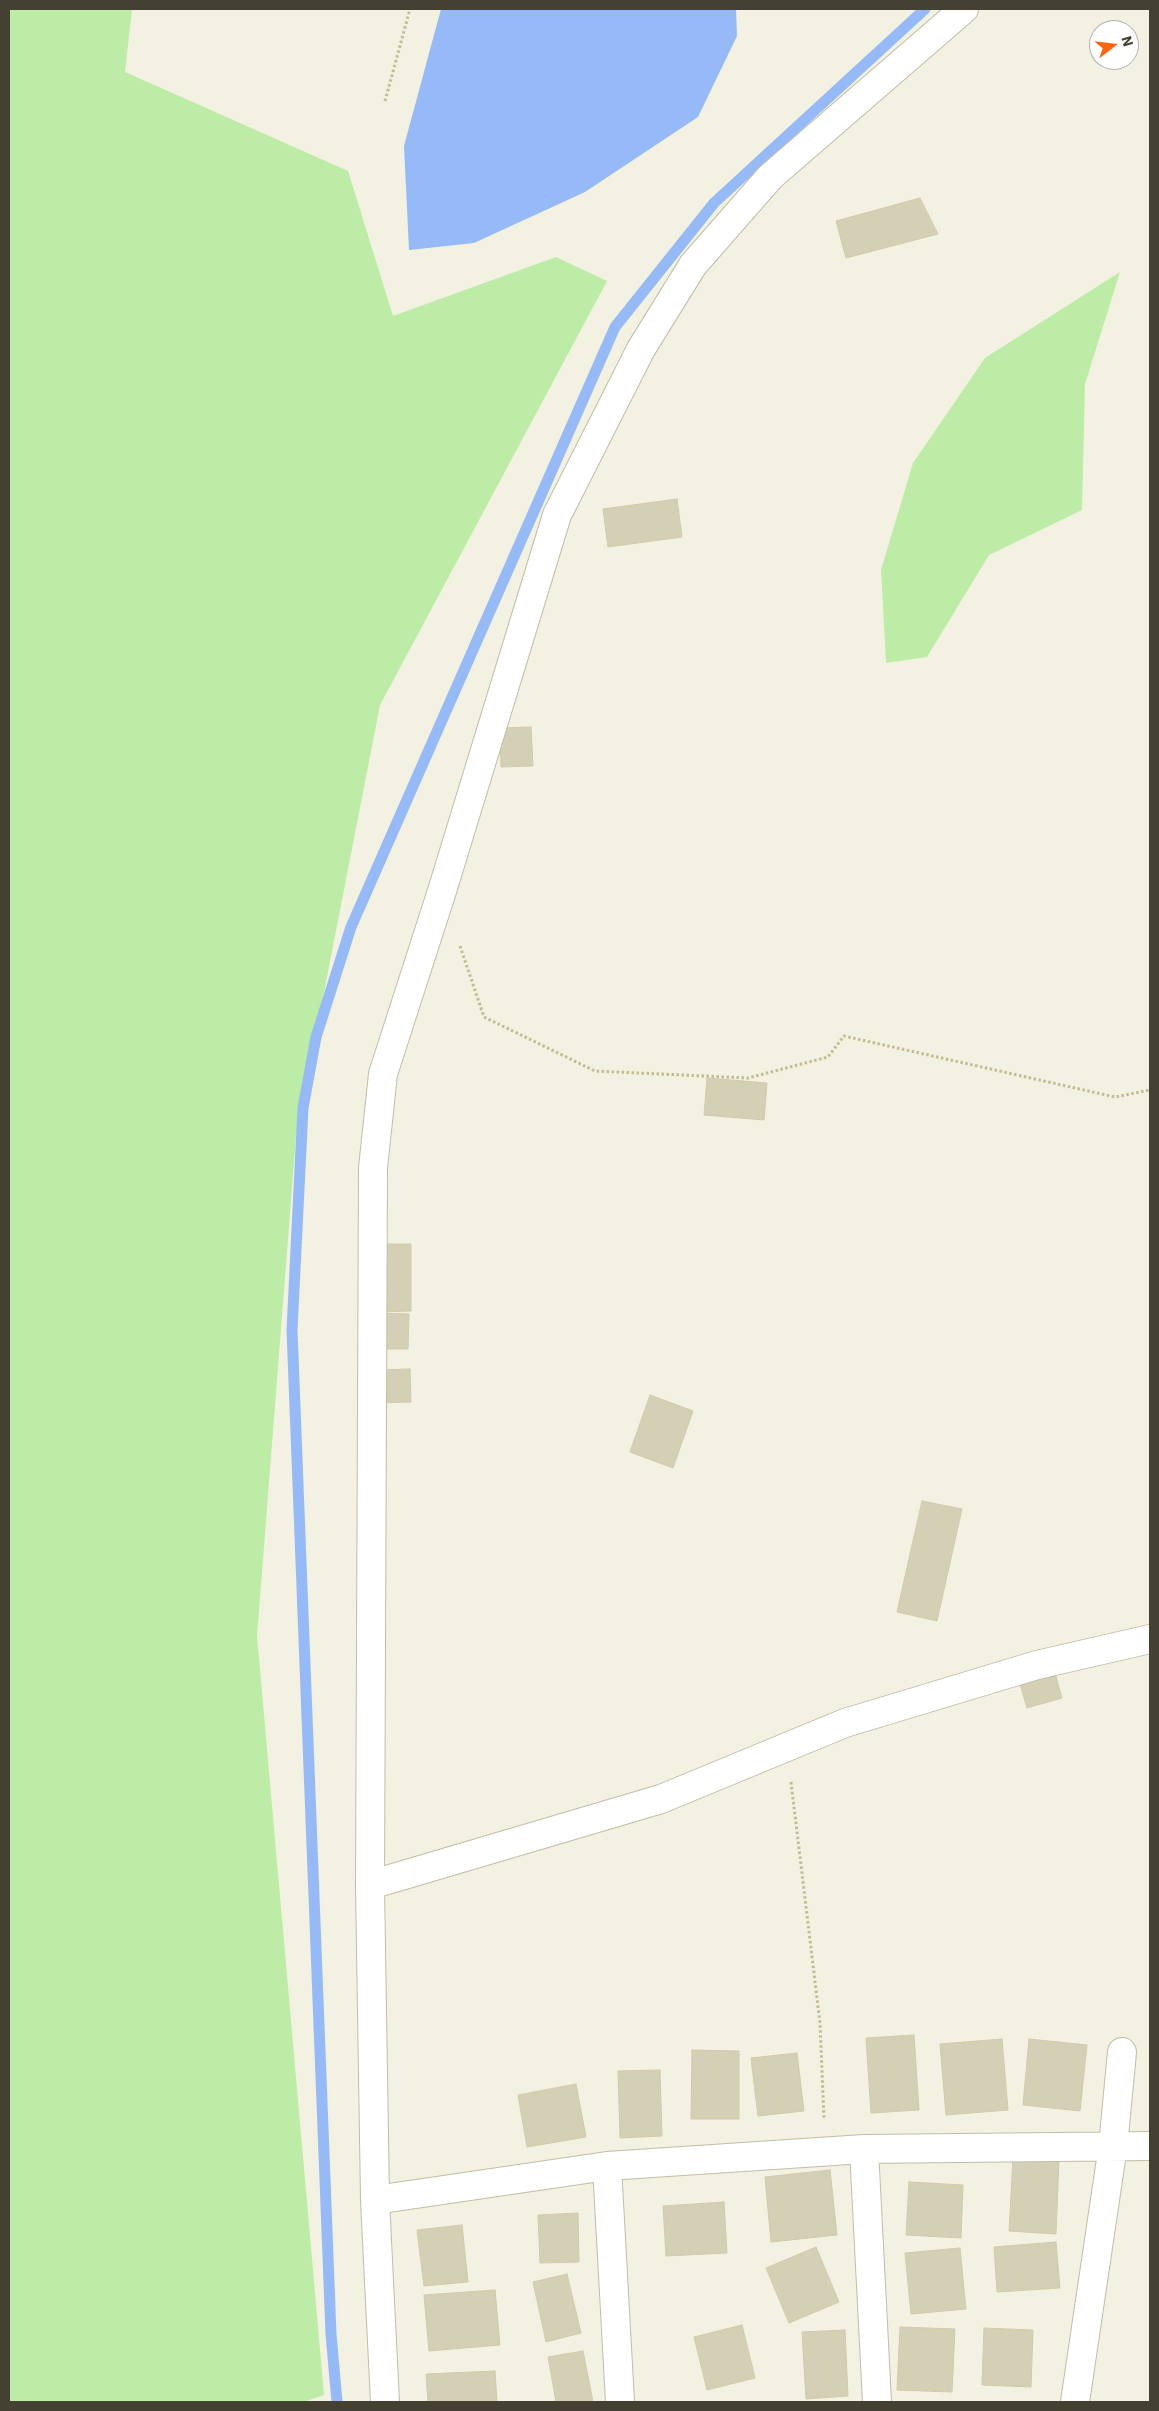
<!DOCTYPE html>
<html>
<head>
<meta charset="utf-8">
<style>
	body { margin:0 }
	#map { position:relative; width:1159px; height:2411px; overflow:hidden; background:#f3f1e1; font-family:"IBM Plex Sans",sans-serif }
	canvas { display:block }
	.frame { position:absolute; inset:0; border:10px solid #444132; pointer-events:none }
	.north { position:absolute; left:1089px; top:20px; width:50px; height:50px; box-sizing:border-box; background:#fff; border:1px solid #b4b3ad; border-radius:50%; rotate:74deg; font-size:14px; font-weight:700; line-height:20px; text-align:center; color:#444132 }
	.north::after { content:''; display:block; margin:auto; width:18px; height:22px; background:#ff650c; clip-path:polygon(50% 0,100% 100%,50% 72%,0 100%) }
</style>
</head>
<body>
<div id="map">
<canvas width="1159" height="2411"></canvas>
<div class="frame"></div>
<div class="north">N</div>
</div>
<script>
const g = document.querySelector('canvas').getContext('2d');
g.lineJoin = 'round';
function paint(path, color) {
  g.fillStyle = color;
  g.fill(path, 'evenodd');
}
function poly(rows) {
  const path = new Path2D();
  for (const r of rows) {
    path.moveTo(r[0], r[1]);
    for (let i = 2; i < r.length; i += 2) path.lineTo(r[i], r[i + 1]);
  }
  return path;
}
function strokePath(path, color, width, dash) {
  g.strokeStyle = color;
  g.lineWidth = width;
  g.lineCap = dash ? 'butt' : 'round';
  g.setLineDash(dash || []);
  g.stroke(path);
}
paint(poly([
	[9,9,132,9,125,72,348,171,393,316,556,257,607,281,380,705,296,1136,257,1636,324,2395,303,2402,9,2402],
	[1120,272,1085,384,1082,510,989,555,927,657,886,663,881,570,913,463,985,358]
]), '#bceca5');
paint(poly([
	[441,9,736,9,737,36,698,117,585,192,474,243,409,250,404,146]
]), '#96baf7');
strokePath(poly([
	[337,2402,331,2334,292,1330,303,1108,316,1037,351,927,615,327,714,203,925,9]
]), '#96baf7', 11);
const building = poly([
	[920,198,938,234,846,258,836,221,920,198],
	[677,499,682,537,608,547,603,509,677,499],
	[531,727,533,766,501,767,500,728,531,727],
	[707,1078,767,1083,764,1120,704,1115,707,1078],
	[378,1244,411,1244,411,1311,378,1312,378,1244],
	[379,1313,409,1314,408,1349,378,1349,379,1313],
	[410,1369,411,1402,378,1403,377,1370,410,1369],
	[650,1395,693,1411,673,1468,630,1452,650,1395],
	[922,1501,962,1509,937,1621,897,1612,922,1501],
	[1053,1666,1062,1698,1027,1708,1018,1677,1053,1666],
	[914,2035,919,2110,871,2113,866,2038,914,2035],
	[1002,2039,1008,2110,946,2115,940,2044,1002,2039],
	[1029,2039,1087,2045,1080,2111,1023,2105,1029,2039],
	[692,2050,739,2051,739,2119,691,2119,692,2050],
	[797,2053,804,2111,758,2116,751,2058,797,2053],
	[660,2070,662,2136,620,2138,618,2071,660,2070],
	[576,2084,586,2137,527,2147,518,2095,576,2084],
	[1013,2158,1059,2160,1056,2234,1009,2231,1013,2158],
	[830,2170,837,2235,771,2242,765,2177,830,2170],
	[909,2182,963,2185,961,2238,906,2235,909,2182],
	[724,2202,727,2253,666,2256,663,2206,724,2202],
	[578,2213,579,2262,540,2263,538,2215,578,2213],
	[462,2225,468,2282,424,2286,417,2230,462,2225],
	[1056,2242,1060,2288,997,2292,994,2247,1056,2242],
	[816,2247,839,2302,789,2323,766,2268,816,2247],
	[960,2248,966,2309,911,2314,905,2253,960,2248],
	[567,2274,581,2333,546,2342,533,2282,567,2274],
	[495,2290,500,2345,429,2351,424,2295,495,2290],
	[742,2325,755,2378,707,2390,694,2337,742,2325],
	[900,2327,955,2329,952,2392,897,2390,900,2327],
	[984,2328,1033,2330,1031,2387,982,2385,984,2328],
	[845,2330,848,2396,806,2399,802,2332,845,2330],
	[583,2351,593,2402,556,2402,548,2357,583,2351],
	[495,2371,497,2402,428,2402,426,2374,495,2371]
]);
paint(building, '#d4d0b6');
strokePath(building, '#d1caa8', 1);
const minor = poly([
	[370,1885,661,1799,845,1723,1037,1665,1150,1639],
	[864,2149,877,2402],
	[607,2166,620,2402],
	[375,2200,607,2166,864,2149,1150,2146],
	[385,2402,375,2200,370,1885,373,1168,383,1074,442,891,557,515,641,349,693,265,770,177,964,9],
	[1075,2402,1113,2146,1122,2052]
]);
strokePath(minor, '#c1bea6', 30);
strokePath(poly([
	[385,101,410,9],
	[460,946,484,1017,595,1071,748,1078,828,1057,844,1036,1115,1097,1150,1090],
	[791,1782,820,2023,824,2119]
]), '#c2bc93', 3, [2.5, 2.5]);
strokePath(minor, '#fff', 28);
</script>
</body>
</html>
